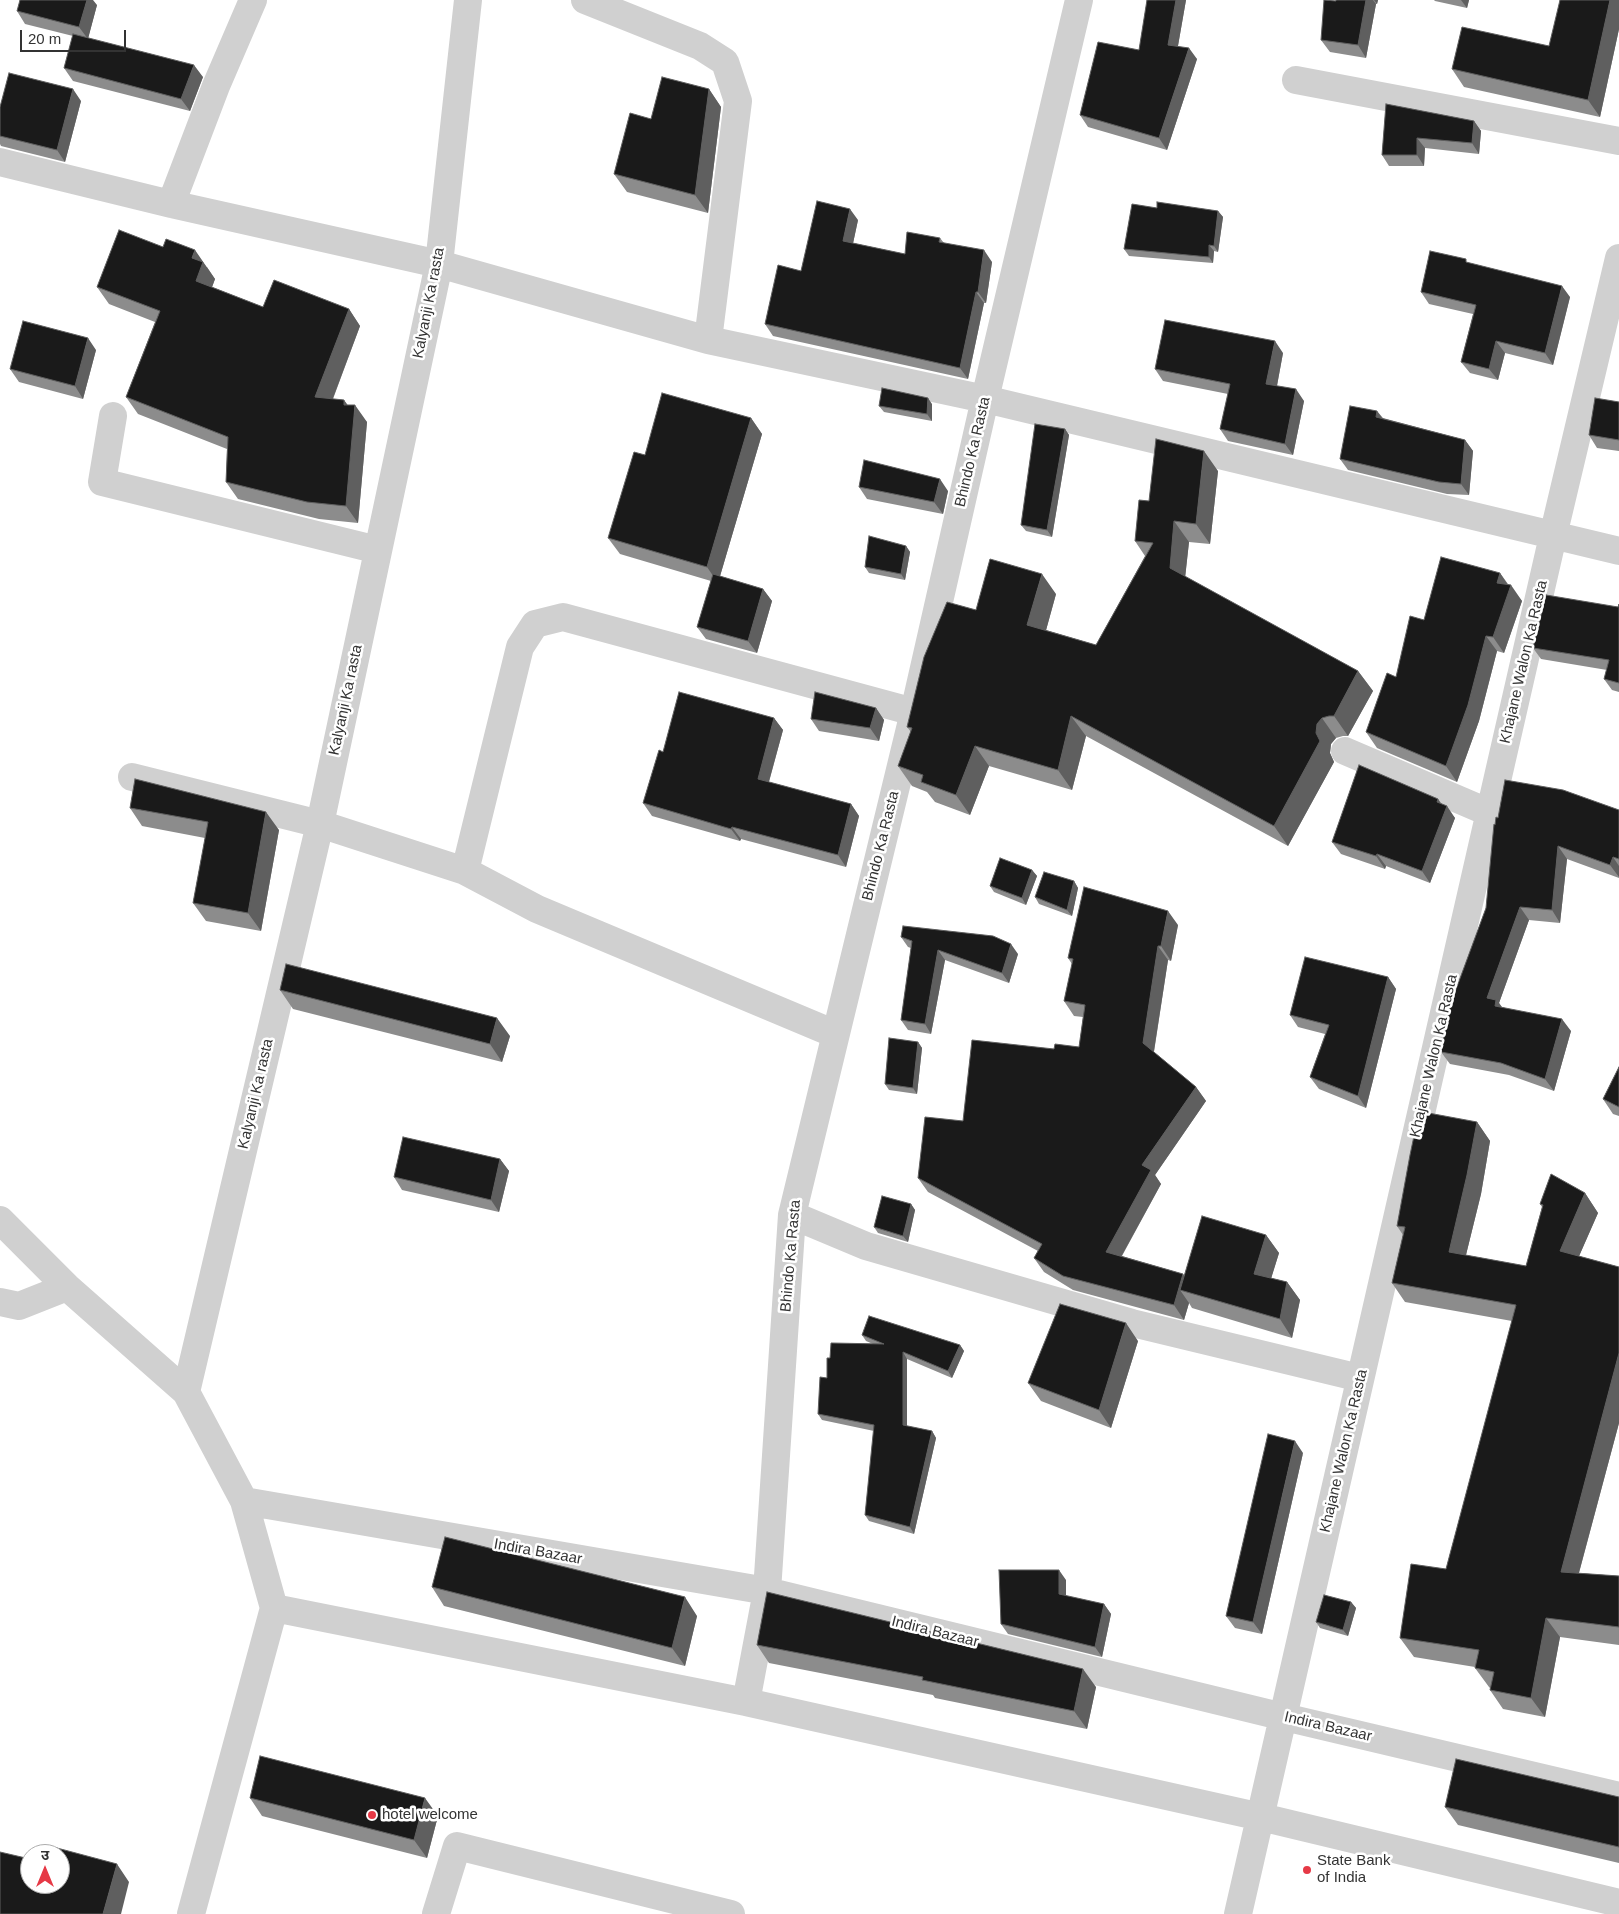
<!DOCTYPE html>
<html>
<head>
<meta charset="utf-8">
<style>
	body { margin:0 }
	#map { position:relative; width:1619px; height:1914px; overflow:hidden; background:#fff; font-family:Arial,"Noto Sans Devanagari",sans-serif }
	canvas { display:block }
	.north { position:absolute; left:20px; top:1844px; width:50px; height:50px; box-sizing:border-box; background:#fff; border:1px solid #adadad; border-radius:50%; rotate:0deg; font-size:14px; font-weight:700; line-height:20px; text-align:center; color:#333 }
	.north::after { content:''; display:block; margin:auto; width:18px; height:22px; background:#e63946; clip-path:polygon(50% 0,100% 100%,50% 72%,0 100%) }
	.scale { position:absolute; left:20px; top:30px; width:106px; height:22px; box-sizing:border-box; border:2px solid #333; border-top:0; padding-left:6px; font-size:15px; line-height:18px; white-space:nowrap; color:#333; -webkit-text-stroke:4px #fff; paint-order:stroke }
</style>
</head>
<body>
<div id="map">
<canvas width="1619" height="1914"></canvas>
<div class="north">उ</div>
<div class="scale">20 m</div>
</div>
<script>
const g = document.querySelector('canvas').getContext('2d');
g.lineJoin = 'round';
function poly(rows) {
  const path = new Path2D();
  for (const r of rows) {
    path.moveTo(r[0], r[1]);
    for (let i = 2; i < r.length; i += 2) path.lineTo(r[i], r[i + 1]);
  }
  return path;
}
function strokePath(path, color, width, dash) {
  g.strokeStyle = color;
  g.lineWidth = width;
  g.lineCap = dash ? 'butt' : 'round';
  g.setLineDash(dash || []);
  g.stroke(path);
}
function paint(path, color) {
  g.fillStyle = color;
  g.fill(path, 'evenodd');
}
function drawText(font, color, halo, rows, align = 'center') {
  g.font = font + ' Arial,sans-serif';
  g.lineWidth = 5;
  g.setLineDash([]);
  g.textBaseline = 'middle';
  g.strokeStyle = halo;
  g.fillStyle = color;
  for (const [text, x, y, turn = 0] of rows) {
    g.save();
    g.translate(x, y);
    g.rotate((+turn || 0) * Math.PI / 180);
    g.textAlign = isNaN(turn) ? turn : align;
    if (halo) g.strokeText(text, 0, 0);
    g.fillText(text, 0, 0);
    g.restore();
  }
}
strokePath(poly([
	[585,0,700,46,725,62,738,101,708,340],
	[1296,80,1619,141],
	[0,162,171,204,439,264,708,340,985,399,1619,551],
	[171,204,216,86,253,0],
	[113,416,102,482,378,550],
	[1345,751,1490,813],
	[132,777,320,824,465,871,537,909,835,1034],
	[465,871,520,647,535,624,563,617,914,712],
	[792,1215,866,1246,1132,1323,1360,1378],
	[0,1220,67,1287,186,1392,244,1501,274,1608,191,1914],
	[0,1302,19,1306,67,1287],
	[186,1392,320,824,439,264,468,0],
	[244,1501,767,1591,1284,1717,1619,1796],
	[274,1608,746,1702,1261,1817,1619,1903],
	[746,1702,767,1591,792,1215,914,712,985,399,1079,0],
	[436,1914,457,1846,731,1914],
	[1238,1914,1553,536,1619,258]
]), '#d0d0d0', 28);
paint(poly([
	[1147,0,1186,0,1178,46,1197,59,1167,150,1088,127,1080,115,1139,50],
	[1336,0,1378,0,1377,4,1376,4,1366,58,1330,52,1321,40],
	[1434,0,1469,0,1467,8,1435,1],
	[1619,0,1619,29,1600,117,1464,87,1452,69,1549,46],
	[97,5,88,38,203,77,190,111,73,81,64,68,73,36,25,24,17,11],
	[709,89,721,107,708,213,627,192,614,174,651,119],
	[81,101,65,162,1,146,0,144,0,136],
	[1386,104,1474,121,1481,131,1479,154,1425,148,1424,166,1389,166,1382,155],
	[1157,208,1218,211,1223,217,1218,252,1214,251,1213,263,1129,256,1124,249],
	[858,220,853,243,905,254,940,238,944,243,992,262,986,303,984,303,968,379,773,336,765,324,801,271],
	[1469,263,1570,297,1553,365,1505,353,1498,380,1470,373,1461,362,1473,314,1429,304,1421,292],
	[207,267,215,279,212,287,263,307,349,309,360,326,333,399,344,400,347,405,367,422,358,523,319,519,238,499,226,482,227,449,138,414,126,397,155,322,109,304,97,287],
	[96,350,83,399,19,382,10,369],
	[1283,353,1277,386,1304,401,1293,455,1228,441,1220,429,1228,394,1163,381,1155,369],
	[1619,402,1619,451,1597,448,1589,435],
	[932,404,932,421,884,412,879,406],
	[1377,411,1383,418,1465,440,1473,451,1469,495,1447,494,1348,470,1340,459],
	[751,418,762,434,720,576,763,589,772,601,757,653,706,639,697,627,711,581,620,554,608,538,645,455],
	[1065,429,1069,435,1052,537,1026,531,1021,525],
	[1218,471,1210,544,1189,542,1185,577,1358,671,1373,691,1348,736,1343,736,1336,738,1331,744,1330,753,1334,762,1288,846,1086,736,1072,790,989,766,970,815,935,802,927,792,912,786,898,766,911,732,907,727,976,610,1056,594,1046,630,1096,645,1145,556,1135,541,1149,501],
	[859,487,948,491,943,514,867,499],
	[906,546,910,552,905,580,869,573,865,567],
	[1500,573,1508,584,1522,601,1504,653,1497,651,1479,721,1457,782,1377,748,1366,732,1396,677,1424,620],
	[1619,604,1619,692,1612,690,1604,679,1607,670,1541,659,1533,648,1618,607],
	[876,708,884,720,879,741,819,731,811,719],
	[774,718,783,730,769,782,851,804,859,816,846,867,741,839,740,841,652,816,643,803,663,752],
	[1438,799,1441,803,1455,818,1430,883,1386,866,1385,869,1341,854,1332,842],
	[130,808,279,830,261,931,206,921,193,903,205,838,142,826],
	[1619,810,1619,878,1567,859,1560,923,1529,920,1499,1003,1502,1007,1571,1031,1554,1091,1509,1075,1450,1064,1441,1052,1455,992,1486,908,1495,825],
	[1032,870,1037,876,1026,905,994,892,990,886],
	[1074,881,1078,888,1072,916,1039,904,1035,897],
	[1178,925,1171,961,1168,960,1154,1052,1196,1087,1206,1101,1155,1175,1161,1184,1122,1256,1183,1274,1184,1276,1266,1235,1279,1253,1271,1278,1287,1282,1300,1300,1292,1338,1192,1308,1189,1303,1184,1320,1073,1290,1044,1272,1034,1258,1038,1251,928,1192,918,1178,963,1121,1054,1049,1079,1047,1083,1017,1074,1016,1064,1001,1072,964,1068,958],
	[901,937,1018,954,1009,983,945,960,931,1034,908,1030,901,1020,911,948,908,947],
	[1388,977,1396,989,1366,1108,1319,1089,1310,1077,1325,1034,1298,1027,1290,1015],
	[280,990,510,1036,502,1062,293,1009],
	[918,1042,922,1048,917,1094,889,1090,885,1084],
	[1619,1067,1619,1116,1613,1114,1603,1099],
	[1477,1122,1490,1141,1481,1194,1466,1255,1526,1266,1542,1207,1540,1204,1585,1193,1598,1213,1579,1256,1619,1267,1619,1423,1579,1573,1619,1576,1619,1645,1560,1637,1545,1717,1503,1709,1490,1690,1490,1688,1489,1687,1475,1668,1475,1667,1414,1657,1400,1638,1446,1569,1512,1321,1405,1302,1392,1283,1403,1235,1397,1226],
	[500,1159,509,1171,499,1212,402,1190,394,1177],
	[911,1204,915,1210,908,1242,878,1233,874,1227],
	[862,1335,960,1345,964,1351,952,1378,907,1359,907,1426,932,1431,936,1438,914,1534,869,1521,865,1515,874,1431,822,1420,818,1414,827,1378,830,1358,873,1344,866,1341],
	[1138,1341,1111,1428,1041,1401,1028,1383],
	[1303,1453,1262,1634,1235,1628,1226,1616],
	[1066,1580,1066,1596,1104,1604,1111,1614,1102,1657,1008,1634,1001,1624],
	[432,1587,697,1616,685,1666,444,1606],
	[1351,1602,1356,1608,1348,1636,1320,1628,1316,1622],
	[757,1645,1096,1687,1087,1729,935,1698,933,1695,769,1663],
	[1619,1797,1619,1863,1458,1825,1445,1807],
	[250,1798,438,1816,427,1858,262,1816]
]), '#8c8c8c');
paint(poly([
	[87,0,93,0,97,5,88,39,79,27],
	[1176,0,1186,0,1176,57,1168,45],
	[1366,0,1373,0,1376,4,1366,58,1358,45],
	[1374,0,1378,0,1377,4],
	[1461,0,1469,0,1467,8],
	[1610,0,1619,0,1619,29,1600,117,1588,100],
	[1189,48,1197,59,1167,150,1159,138],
	[194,65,203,77,190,111,181,99],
	[73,89,81,101,65,162,57,150],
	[709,89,721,107,708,213,695,195],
	[1474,121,1481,131,1479,154,1472,143],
	[1417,138,1425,148,1424,166,1417,155],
	[850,209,858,220,851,253,843,241],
	[1218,211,1223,217,1218,252,1214,246],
	[1209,245,1214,251,1213,263,1209,257],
	[195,250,215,279,208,298,196,281,192,258],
	[984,250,992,262,986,303,978,292],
	[1562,286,1570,297,1553,365,1545,353],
	[976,292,984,303,968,379,960,368],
	[349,309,360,326,327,414,315,397],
	[88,338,96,350,83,399,75,386],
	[1275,341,1283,353,1275,396,1266,384],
	[1496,341,1505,353,1498,380,1489,369],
	[1296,389,1304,401,1293,455,1285,444],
	[928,398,932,404,932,421,927,414],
	[344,400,355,415,355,405,367,422,358,523,346,506],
	[1377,411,1385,422,1376,417],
	[751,418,762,434,718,583,707,567],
	[1065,429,1069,435,1052,537,1047,530],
	[1465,440,1473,451,1469,495,1461,484],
	[1204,451,1218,471,1210,544,1196,524],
	[940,479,948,491,943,514,934,502],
	[1174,521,1189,542,1184,588,1170,568],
	[906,546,910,552,905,580,901,574],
	[1500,573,1510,588,1511,585,1522,601,1504,653,1493,637,1497,583],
	[1042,574,1056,594,1042,645,1027,625],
	[763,589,772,601,757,653,748,641],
	[1486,636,1497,651,1479,721,1457,782,1446,766],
	[1358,671,1373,691,1348,736,1334,716],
	[876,708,884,720,879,741,870,728],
	[1071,716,1086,736,1072,790,1058,770],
	[774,718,783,730,766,792,758,779],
	[1322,718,1336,738,1331,744,1330,753,1334,762,1288,846,1274,826,1317,724],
	[975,746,989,766,970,815,956,795],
	[1438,799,1445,810,1447,806,1455,818,1430,883,1422,871],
	[851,804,859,816,846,867,838,855],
	[266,812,279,830,261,931,248,913],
	[732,827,741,839,740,841,731,829],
	[1558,846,1567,859,1560,923,1552,910],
	[1377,854,1386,866,1385,869,1376,856],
	[1613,857,1619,866,1619,877,1610,865],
	[1032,870,1037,876,1026,905,1022,898],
	[1074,881,1078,888,1072,916,1067,910],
	[1520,907,1529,920,1499,1003,1505,1012,1504,1019,1487,998],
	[1168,911,1178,925,1171,961,1161,946],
	[1011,944,1018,954,1009,983,1002,973],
	[1158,946,1168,960,1153,1057,1143,1043],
	[938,950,945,960,931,1034,925,1024],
	[1388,977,1396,989,1366,1108,1358,1096],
	[497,1018,510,1036,502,1062,490,1044],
	[1562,1019,1571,1031,1554,1091,1545,1079],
	[918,1042,922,1048,917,1094,913,1088],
	[1196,1087,1206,1101,1155,1175,1161,1184,1116,1266,1106,1252,1142,1165],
	[1477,1122,1490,1141,1481,1194,1462,1271,1449,1252],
	[500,1159,509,1171,499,1212,491,1200],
	[1585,1193,1598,1213,1573,1270,1560,1251],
	[911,1204,915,1210,908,1242,903,1236],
	[1266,1235,1279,1253,1267,1292,1254,1274],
	[1183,1274,1192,1288,1180,1290,1189,1303,1184,1320,1174,1305],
	[1287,1282,1300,1300,1292,1338,1280,1319],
	[1126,1323,1138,1341,1111,1428,1099,1410],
	[960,1345,964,1351,952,1378,948,1371],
	[903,1352,907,1359,907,1431,903,1425],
	[1619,1353,1619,1423,1574,1591,1561,1572],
	[932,1431,936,1438,914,1534,910,1527],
	[1295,1441,1303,1453,1262,1634,1253,1622],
	[1059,1570,1066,1580,1066,1604,1059,1594],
	[685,1597,697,1616,685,1666,672,1648],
	[1351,1602,1356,1608,1348,1636,1343,1630],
	[1104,1604,1111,1614,1102,1657,1095,1647],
	[1546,1618,1560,1637,1545,1717,1531,1698],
	[1083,1669,1096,1687,1087,1729,1074,1711],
	[425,1798,438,1816,427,1858,414,1840],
	[117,1864,129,1882,121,1914,103,1914]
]), '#5f5f5f');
const building = poly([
	[20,0,87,0,79,27,17,11,20,0],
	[1147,0,1176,0,1168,45,1189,48,1159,138,1080,115,1098,42,1139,50,1147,0],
	[1324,0,1336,1,1336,0,1366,0,1358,45,1321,40,1324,0],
	[1560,0,1610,0,1588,100,1452,69,1462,27,1549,46,1560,0],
	[73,34,194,65,181,99,64,68,73,34],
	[9,73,73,89,57,150,0,136,0,107,9,73],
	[662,77,709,89,695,195,614,174,630,113,651,119,662,77],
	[1386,104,1474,121,1472,143,1417,138,1417,155,1382,155,1386,104],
	[817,201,850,209,843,241,905,254,907,232,940,238,939,242,984,250,978,292,976,292,960,368,765,324,778,265,801,271,817,201],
	[1157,202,1218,211,1214,246,1209,245,1209,257,1124,249,1132,204,1157,208,1157,202],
	[119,230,163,247,166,239,195,250,192,258,203,262,196,281,263,307,274,280,349,309,315,397,344,400,344,405,355,405,346,506,307,502,226,482,228,437,126,397,160,311,97,287,119,230],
	[1430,251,1466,259,1466,262,1562,286,1545,353,1496,341,1489,369,1461,362,1476,305,1421,292,1430,251],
	[1165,320,1275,341,1266,384,1296,389,1285,444,1220,429,1230,384,1155,369,1165,320],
	[23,321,88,338,75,386,10,369,23,321],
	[882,388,928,398,927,414,879,406,882,388],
	[662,393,751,418,707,567,608,538,634,452,645,455,662,393],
	[1595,398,1619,402,1619,440,1589,435,1595,398],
	[1350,406,1377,411,1376,417,1465,440,1461,484,1439,482,1340,459,1350,406],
	[1035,424,1065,429,1047,530,1021,525,1035,424],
	[1156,439,1204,451,1196,524,1174,521,1170,568,1358,671,1334,716,1329,716,1322,718,1317,724,1316,733,1320,741,1274,826,1071,716,1058,770,975,746,956,795,921,782,923,775,898,766,912,728,907,727,924,657,947,602,976,610,990,559,1042,574,1027,625,1096,645,1153,543,1135,541,1139,500,1149,501,1156,439],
	[864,460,940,479,934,502,859,487,864,460],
	[869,536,906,546,901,574,865,567,869,536],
	[1441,557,1500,573,1497,583,1511,585,1493,637,1486,636,1468,705,1446,766,1366,732,1387,673,1396,677,1410,616,1424,620,1441,557],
	[713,574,763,589,748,641,697,627,713,574],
	[1546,595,1618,607,1619,604,1619,683,1604,679,1609,660,1533,648,1546,595],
	[679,692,774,718,758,779,851,804,838,855,732,827,731,829,643,803,659,750,663,752,679,692],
	[815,692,876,708,870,728,811,719,815,692],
	[1359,765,1438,799,1437,802,1447,806,1422,871,1377,854,1376,856,1332,842,1359,765],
	[135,779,266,812,248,913,193,903,208,822,130,808,135,779],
	[1505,780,1563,790,1619,810,1619,859,1613,857,1610,865,1558,846,1552,910,1520,907,1487,998,1496,1000,1495,1006,1562,1019,1545,1079,1501,1063,1441,1052,1453,992,1455,992,1486,908,1494,824,1495,825,1496,817,1498,818,1505,780],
	[1000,858,1032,870,1022,898,990,886,1000,858],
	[1044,872,1074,881,1067,910,1035,897,1044,872],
	[1084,887,1168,911,1161,946,1158,946,1143,1043,1196,1087,1142,1165,1151,1170,1106,1252,1183,1274,1174,1305,1063,1276,1034,1258,1042,1244,918,1178,925,1117,963,1121,972,1040,1054,1049,1055,1044,1079,1047,1085,1005,1064,1001,1073,959,1068,958,1084,887],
	[903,926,993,936,1011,944,1002,973,938,950,925,1024,901,1020,912,941,901,937,903,926],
	[1305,957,1388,977,1358,1096,1310,1077,1329,1025,1290,1015,1305,957],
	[286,964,497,1018,490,1044,280,990,286,964],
	[889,1038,918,1042,913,1088,885,1084,889,1038],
	[1619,1067,1619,1107,1603,1099,1619,1067],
	[1423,1112,1477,1122,1467,1175,1449,1252,1526,1266,1543,1205,1540,1204,1551,1174,1585,1193,1560,1251,1619,1267,1619,1353,1561,1572,1619,1576,1619,1627,1546,1618,1531,1698,1490,1690,1494,1672,1475,1668,1479,1650,1400,1638,1411,1564,1446,1569,1516,1305,1392,1283,1405,1227,1397,1226,1410,1155,1415,1131,1423,1112],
	[403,1137,500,1159,491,1200,394,1177,403,1137],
	[882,1196,911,1204,903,1236,874,1227,882,1196],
	[1202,1216,1266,1235,1254,1274,1287,1282,1280,1319,1180,1290,1202,1216],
	[1060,1304,1126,1323,1099,1410,1028,1383,1060,1304],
	[869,1316,960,1345,948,1371,903,1352,903,1425,932,1431,910,1527,865,1515,874,1425,818,1414,820,1377,827,1378,827,1358,830,1358,831,1343,884,1344,862,1335,869,1316],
	[1268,1434,1295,1441,1253,1622,1226,1616,1268,1434],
	[445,1537,685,1597,672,1648,432,1587,445,1537],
	[999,1570,1059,1570,1059,1594,1104,1604,1095,1647,1001,1624,999,1570],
	[767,1592,1083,1669,1074,1711,922,1680,923,1677,757,1645,767,1592],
	[1324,1595,1351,1602,1343,1630,1316,1622,1324,1595],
	[260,1756,425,1798,414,1840,250,1798,260,1756],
	[1456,1759,1619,1797,1619,1847,1445,1807,1456,1759],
	[57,1848,117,1864,103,1914,0,1914,0,1852,30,1859,30,1884,60,1884,60,1854,56,1854,57,1848]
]);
paint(building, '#1a1a1a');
strokePath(building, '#5f5f5f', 1);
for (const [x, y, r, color] of [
	[372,1815,5,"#e63946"],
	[1307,1870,5,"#e63946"]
]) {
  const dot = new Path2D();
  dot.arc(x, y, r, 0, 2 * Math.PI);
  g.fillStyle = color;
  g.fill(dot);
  strokePath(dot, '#fff', 2);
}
drawText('15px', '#333', '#fff', [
	["Kalyanji Ka rasta",429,303,-79],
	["Bhindo Ka Rasta",973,452,-77],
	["Khajane Walon Ka Rasta",1524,662,-77],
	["Kalyanji Ka rasta",346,700,-78],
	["Bhindo Ka Rasta",881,846,-76],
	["Khajane Walon Ka Rasta",1434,1056,-77],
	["Kalyanji Ka rasta",256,1094,-77],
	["Bhindo Ka Rasta",791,1256,-85],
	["Khajane Walon Ka Rasta",1344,1451,-77],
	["Indira Bazaar",538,1552,10],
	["Indira Bazaar",935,1632,14],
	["Indira Bazaar",1328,1727,13]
]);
drawText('15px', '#333', '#fff', [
	["hotel welcome",382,1815],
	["State Bank",1317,1861],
	["of India",1317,1878]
], 'left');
</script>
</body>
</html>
